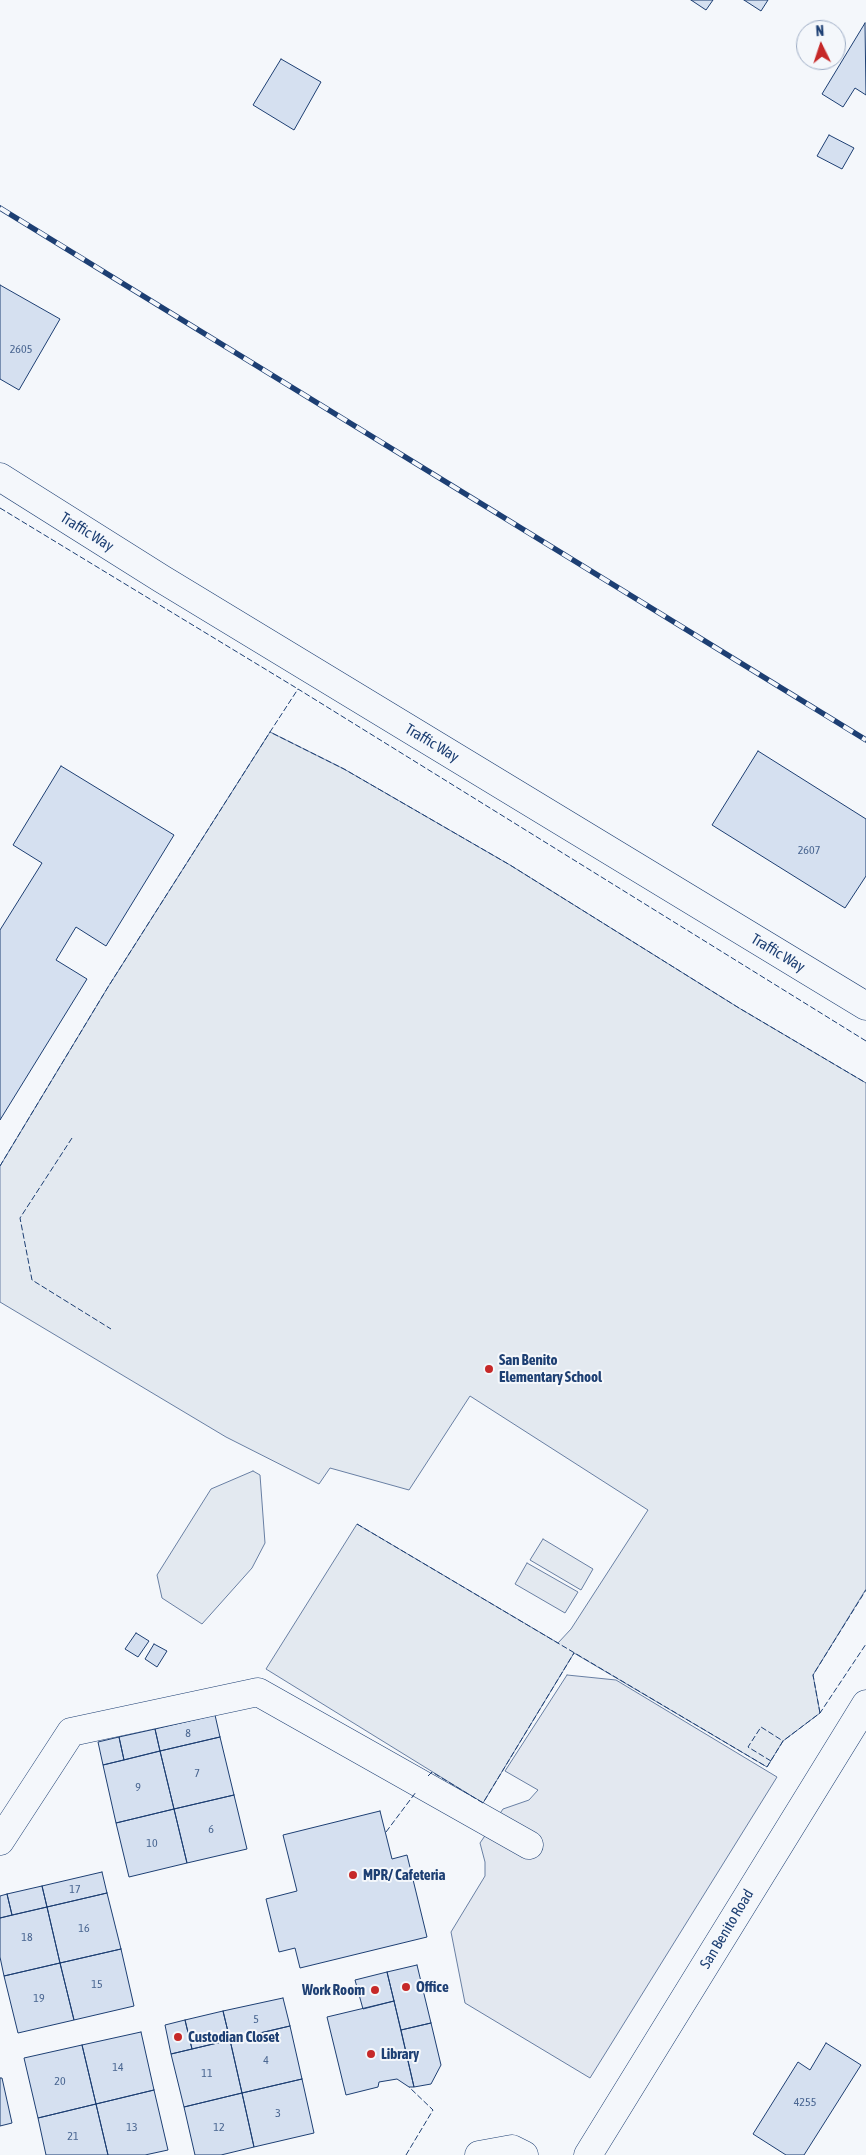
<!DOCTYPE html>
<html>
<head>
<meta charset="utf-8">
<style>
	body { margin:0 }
	#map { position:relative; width:866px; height:2155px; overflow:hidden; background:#f4f7fb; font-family:"Asap Condensed",sans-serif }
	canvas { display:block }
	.north { position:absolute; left:796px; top:20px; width:50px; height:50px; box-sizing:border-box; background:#f4f7fb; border:1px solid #9eadc5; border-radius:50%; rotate:356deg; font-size:14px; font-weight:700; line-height:20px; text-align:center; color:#1d3f73 }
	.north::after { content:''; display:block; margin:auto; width:18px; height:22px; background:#c62828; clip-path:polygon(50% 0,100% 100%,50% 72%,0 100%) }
</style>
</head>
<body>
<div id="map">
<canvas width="866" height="2155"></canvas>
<div class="north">N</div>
</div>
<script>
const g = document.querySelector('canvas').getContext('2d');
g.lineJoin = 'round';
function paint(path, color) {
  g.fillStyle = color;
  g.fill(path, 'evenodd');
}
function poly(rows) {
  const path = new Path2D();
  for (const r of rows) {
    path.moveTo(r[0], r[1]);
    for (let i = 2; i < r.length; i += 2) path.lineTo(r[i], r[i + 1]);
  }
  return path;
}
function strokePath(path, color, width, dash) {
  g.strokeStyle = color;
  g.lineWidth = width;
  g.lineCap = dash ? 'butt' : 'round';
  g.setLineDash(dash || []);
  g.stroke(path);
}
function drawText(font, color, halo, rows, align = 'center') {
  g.font = font + ' "Asap Condensed",sans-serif';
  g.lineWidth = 4;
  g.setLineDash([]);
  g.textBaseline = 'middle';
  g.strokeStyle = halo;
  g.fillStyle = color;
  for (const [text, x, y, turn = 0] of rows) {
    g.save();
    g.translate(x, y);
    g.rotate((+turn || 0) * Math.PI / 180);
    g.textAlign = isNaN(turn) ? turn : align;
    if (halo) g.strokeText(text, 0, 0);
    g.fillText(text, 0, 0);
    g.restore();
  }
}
const green = poly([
	[270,732,344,769,510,865,739,1008,866,1083,866,1589,813,1675,820,1713,783,1741,767,1767,574,1653,483,1803,266,1669,357,1524,558,1643,571,1629,648,1510,470,1396,409,1490,330,1468,319,1484,226,1437,0,1302,0,1166,108,987,270,732],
	[253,1471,260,1475,265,1543,252,1568,202,1624,162,1598,157,1575,211,1489,253,1471],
	[543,1539,593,1569,581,1590,530,1560,543,1539],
	[527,1563,578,1592,565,1613,515,1584,527,1563]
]);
paint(green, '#e3e9f0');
strokePath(green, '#687fa3', 1);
const parking = poly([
	[567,1675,616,1680,777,1777,590,2078,465,2003,451,1932,485,1876,485,1862,480,1843,503,1809,529,1800,538,1790,505,1771,567,1675]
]);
paint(parking, '#e3e8f0');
strokePath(parking, '#687fa3', 1);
const building = poly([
	[691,0,713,0,706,10,691,0],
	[744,0,768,0,761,11,744,0],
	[865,23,866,95,855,88,843,107,822,94,865,23],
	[281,59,321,82,294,130,253,105,281,59],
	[829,135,854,148,842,169,817,156,829,135],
	[0,285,60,319,19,390,0,379,0,285],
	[758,751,866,819,866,876,845,908,712,825,758,751],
	[61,766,174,835,106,946,76,927,56,960,87,979,0,1120,0,930,42,863,13,845,61,766],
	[136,1633,149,1641,138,1657,125,1649,136,1633],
	[154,1644,167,1651,157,1667,145,1659,154,1644],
	[215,1715,220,1737,160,1751,155,1729,215,1715],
	[155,1729,160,1751,124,1760,119,1737,155,1729],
	[119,1737,124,1760,103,1765,98,1742,119,1737],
	[220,1737,234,1795,174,1809,160,1751,220,1737],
	[160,1751,174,1809,116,1823,103,1765,160,1751],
	[234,1795,247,1849,187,1863,174,1809,234,1795],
	[174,1809,187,1863,129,1877,116,1823,174,1809],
	[380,1811,392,1859,407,1855,427,1937,300,1968,295,1948,279,1952,266,1899,297,1891,283,1835,380,1811],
	[102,1872,107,1893,47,1907,42,1886,102,1872],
	[42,1886,47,1907,12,1915,7,1894,42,1886],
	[107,1893,121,1949,60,1963,47,1907,107,1893],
	[7,1894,12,1915,0,1918,0,1896,7,1894],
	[47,1907,60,1963,4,1976,0,1957,0,1918,47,1907],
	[121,1949,134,2006,74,2020,60,1963,121,1949],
	[60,1963,74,2020,18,2033,4,1976,60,1963],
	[417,1965,431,2023,401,2030,387,1972,417,1965],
	[387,1972,394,2001,363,2009,355,1980,387,1972],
	[283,1998,290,2026,230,2040,223,2011,283,1998],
	[394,2001,414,2087,409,2087,397,2079,379,2082,378,2087,346,2095,327,2017,394,2001],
	[223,2011,230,2040,192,2049,185,2020,223,2011],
	[185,2020,192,2049,171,2054,165,2025,185,2020],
	[431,2023,441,2065,431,2084,414,2087,401,2030,431,2023],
	[290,2026,302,2079,242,2093,230,2040,290,2026],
	[141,2032,154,2090,96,2104,82,2045,141,2032],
	[230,2040,242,2093,184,2107,171,2054,230,2040],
	[826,2043,861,2065,804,2155,786,2155,753,2134,798,2062,810,2070,826,2043],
	[82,2045,96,2104,38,2118,24,2058,82,2045],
	[0,2078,2,2078,12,2123,0,2126,0,2078],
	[302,2079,314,2133,254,2147,242,2093,302,2079],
	[154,2090,168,2150,145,2155,108,2155,96,2104,154,2090],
	[242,2093,254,2147,221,2155,195,2155,184,2107,242,2093],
	[96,2104,108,2155,46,2155,38,2118,96,2104]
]);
paint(building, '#d5e0f0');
strokePath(building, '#1d3f73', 1);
const minor = poly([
	[0,477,162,579,866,1006],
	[0,1841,71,1732,258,1692,529,1845],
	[479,2155,512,2149,524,2155],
	[588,2155,866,1704]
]);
strokePath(minor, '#1d3f73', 29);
strokePath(minor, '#f4f7fb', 28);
const rail = poly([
	[0,208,866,740]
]);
strokePath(rail, '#1d3f73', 5.5);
strokePath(rail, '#f4f7fb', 4, [11]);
strokePath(poly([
	[0,508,298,689],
	[866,1041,298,689,270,732,344,769,510,865,739,1008,866,1083],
	[72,1138,20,1218,32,1280,111,1329],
	[0,1166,108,987,270,732],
	[357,1524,767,1767,783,1741,820,1713,866,1644],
	[820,1713,813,1675,866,1590],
	[771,1761,748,1747,761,1727,783,1741],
	[428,1776,432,1772,483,1803,574,1653],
	[386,1832,416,1792],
	[406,2155,433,2110,409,2087]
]), '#1d3f73', 1, [6, 2.5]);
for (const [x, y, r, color] of [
	[489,1369,5,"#c62828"],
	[353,1875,5,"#c62828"],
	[406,1987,5,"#c62828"],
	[375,1990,5,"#c62828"],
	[178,2037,5,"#c62828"],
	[371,2054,5,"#c62828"]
]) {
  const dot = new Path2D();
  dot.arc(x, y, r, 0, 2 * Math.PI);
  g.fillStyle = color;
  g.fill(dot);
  strokePath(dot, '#f4f7fb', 2);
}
drawText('12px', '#4b6792', null, [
	["2605",21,349],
	["2607",809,850],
	["8",188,1733],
	["7",197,1773],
	["9",138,1787],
	["6",211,1829],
	["10",152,1843],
	["17",75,1889],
	["16",84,1928],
	["18",27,1937],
	["15",97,1984],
	["19",39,1998],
	["5",256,2019],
	["4",266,2060],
	["14",118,2067],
	["11",207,2073],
	["20",60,2081],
	["4255",805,2102],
	["3",278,2113],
	["13",132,2127],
	["12",219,2127],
	["21",73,2136]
]);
drawText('15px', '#1d3f73', '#f4f7fb', [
	["Traffic Way",87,532,32],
	["Traffic Way",432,743,31],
	["Traffic Way",778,953,31],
	["San Benito Road",727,1929,-59]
]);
drawText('bold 15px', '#1d3f73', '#f4f7fb', [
	["San Benito",499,1360],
	["Elementary School",499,1377],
	["MPR/ Cafeteria",363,1875],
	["Office",416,1987],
	["Work Room",365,1990,"right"],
	["Custodian Closet",188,2037],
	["Library",381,2054]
], 'left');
</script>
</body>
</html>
